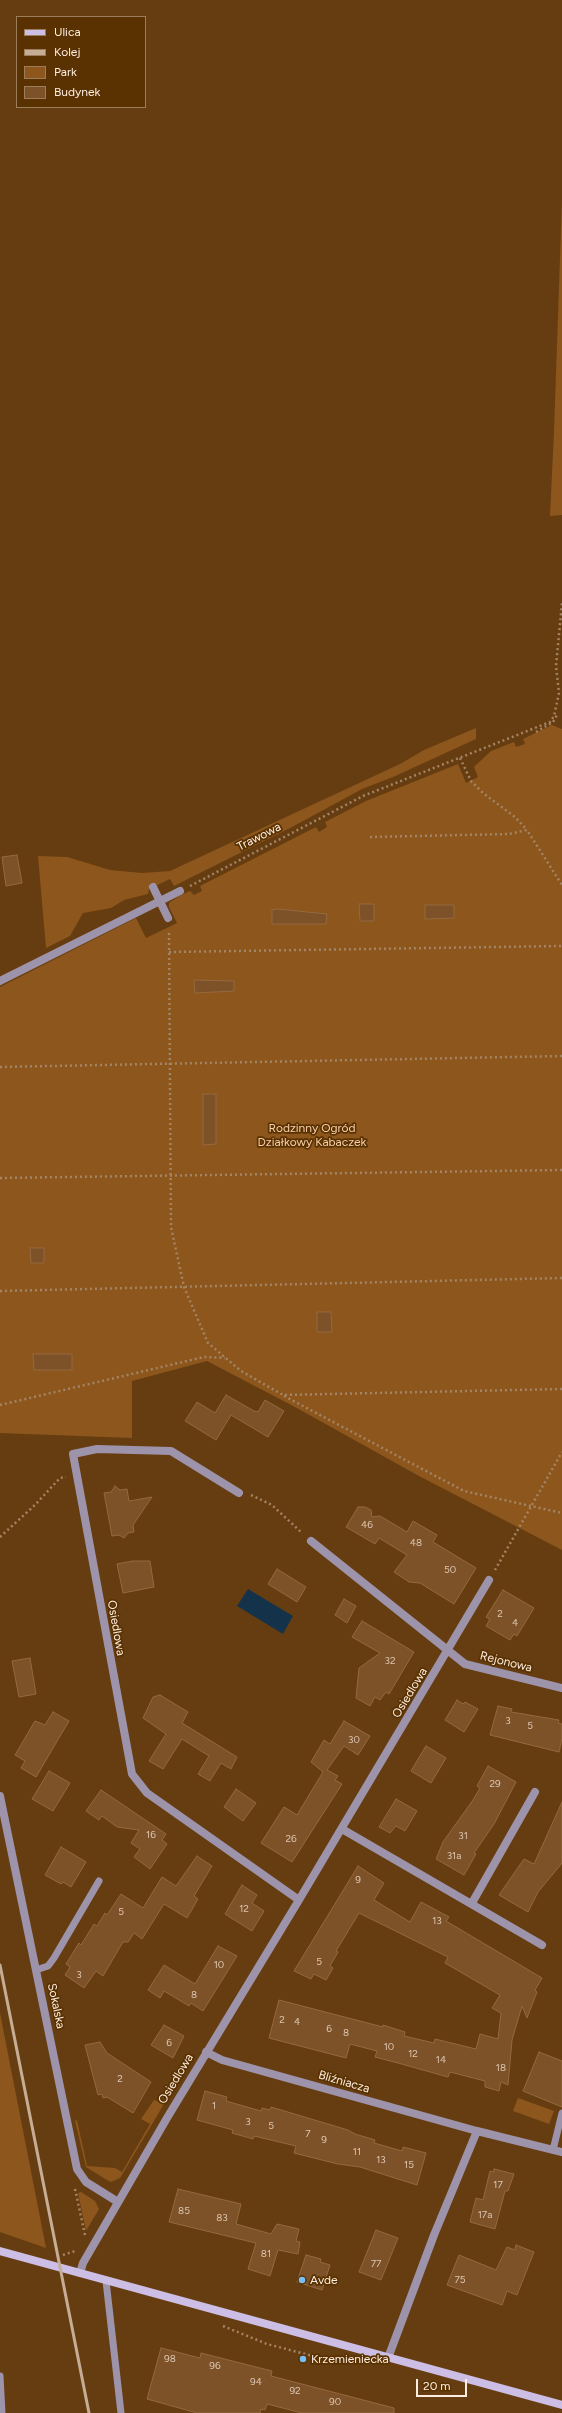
<!DOCTYPE html>
<html>
<head>
<meta charset="utf-8">
<style>
	body { margin:0 }
	#map { position:relative; width:562px; height:2413px; overflow:hidden; background:#663d11; font-family:Figtree,sans-serif }
	canvas { display:block }
	.legend { position:absolute; left:16px; top:16px; width:130px; height:92px; box-sizing:border-box; background:#5a3202; border:1px solid #9b7d5b; margin:0; padding:5px 7px; list-style:none; font-size:12px; color:#fdede0 }
	.legend li { display:flex; align-items:center; gap:8px; height:20px }
	.legend b { width:20px; border:1px solid #9b7d5b }
	.scale { position:absolute; left:416px; top:2379px; width:51px; height:18px; box-sizing:border-box; border:2px solid #fdede0; border-top:0; padding-left:5px; font-size:12px; line-height:14px; white-space:nowrap; color:#fdede0; -webkit-text-stroke:3px #5a3202; paint-order:stroke }
</style>
</head>
<body>
<div id="map">
<canvas width="562" height="2413"></canvas>
<ul class="legend">
<li><b style="height:5px;background:#ccbee4"></b>Ulica</li>
<li><b style="height:5px;background:#c6ad95"></b>Kolej</li>
<li><b style="height:11px;background:#8d561c"></b>Park</li>
<li><b style="height:11px;background:#7d5228"></b>Budynek</li>
</ul>
<div class="scale">20 m</div>
</div>
<script>
const g = document.querySelector('canvas').getContext('2d');
g.lineJoin = 'round';
function paint(path, color) {
  g.fillStyle = color;
  g.fill(path, 'evenodd');
}
function poly(rows) {
  const path = new Path2D();
  for (const r of rows) {
    path.moveTo(r[0], r[1]);
    for (let i = 2; i < r.length; i += 2) path.lineTo(r[i], r[i + 1]);
  }
  return path;
}
function strokePath(path, color, width, dash) {
  g.strokeStyle = color;
  g.lineWidth = width;
  g.lineCap = dash ? 'butt' : 'round';
  g.setLineDash(dash || []);
  g.stroke(path);
}
function drawText(font, color, halo, rows, align = 'center') {
  g.font = font + ' Figtree,sans-serif';
  g.lineWidth = 3.5;
  g.setLineDash([]);
  g.textBaseline = 'middle';
  g.strokeStyle = halo;
  g.fillStyle = color;
  for (const [text, x, y, turn = 0] of rows) {
    g.save();
    g.translate(x, y);
    g.rotate((+turn || 0) * Math.PI / 180);
    g.textAlign = isNaN(turn) ? turn : align;
    if (halo) g.strokeText(text, 0, 0);
    g.fillText(text, 0, 0);
    g.restore();
  }
}
paint(poly([
	[562,199,562,515,550,516,554,432],
	[552,725,562,729,562,1550,419,1476,295,1407,207,1361,132,1381,132,1438,0,1433,0,987,136,918,146,938,177,923,169,907,169,903,179,896,190,891,194,895,202,891,200,886,316,827,319,832,327,827,325,822,366,801,458,764,466,783,478,777,474,767,491,751,514,742,516,747,525,744,523,739],
	[476,728,476,739,393,777,362,789,292,827,174,886,170,879,149,889,148,894,124,900,111,908,83,913,70,936,46,948,38,856,67,857,110,870,142,873,170,871,400,764,424,750],
	[0,2013,46,2248,0,2232],
	[518,2098,554,2111,549,2124,513,2111],
	[154,2100,164,2104,120,2178,111,2182,107,2180,86,2167,75,2121,77,2120,87,2166,115,2168,122,2172,150,2124,141,2119],
	[81,2192,95,2201,99,2209,86,2231,78,2193]
]), '#8d561c');
paint(poly([
	[248,1589,293,1616,283,1634,237,1606]
]), '#14334a');
const building = poly([
	[17,855,22,883,6,886,2,857,17,855],
	[359,904,374,904,374,921,360,921,359,904],
	[425,905,454,905,454,918,425,919,425,905],
	[278,909,327,914,326,924,272,924,272,910,278,909],
	[194,980,234,981,234,991,195,993,194,980],
	[203,1094,216,1094,216,1144,203,1145,203,1094],
	[30,1248,44,1248,44,1263,31,1263,30,1248],
	[317,1312,331,1312,332,1332,317,1332,317,1312],
	[33,1354,72,1354,72,1370,34,1370,33,1354],
	[226,1395,254,1411,258,1412,265,1400,284,1411,268,1437,231,1415,216,1440,185,1421,197,1402,215,1413,226,1395],
	[115,1486,120,1490,127,1489,129,1501,152,1497,133,1525,134,1532,128,1533,124,1538,119,1535,112,1536,108,1514,104,1493,111,1492,115,1486],
	[358,1507,365,1507,371,1510,372,1517,380,1516,407,1532,413,1521,437,1535,433,1542,476,1568,454,1604,420,1583,409,1582,394,1572,407,1555,379,1538,375,1544,346,1527,358,1507],
	[133,1561,150,1561,154,1587,123,1593,117,1564,133,1561],
	[277,1569,306,1587,297,1602,268,1584,277,1569],
	[503,1590,534,1608,517,1636,514,1634,510,1640,486,1626,490,1619,486,1617,503,1590],
	[344,1599,356,1606,347,1623,335,1615,344,1599],
	[362,1621,414,1652,389,1694,386,1692,380,1700,375,1697,370,1706,356,1698,359,1668,380,1653,352,1637,362,1621],
	[30,1658,36,1694,19,1697,12,1661,30,1658],
	[160,1695,188,1712,182,1723,237,1757,231,1769,221,1763,210,1781,198,1774,209,1756,182,1739,163,1769,149,1761,166,1734,143,1718,153,1697,160,1695],
	[457,1700,463,1704,465,1702,478,1709,464,1732,445,1720,457,1700],
	[498,1706,512,1709,511,1712,559,1720,558,1723,562,1724,562,1738,559,1752,490,1735,498,1706],
	[53,1712,69,1721,36,1777,21,1768,25,1761,15,1755,35,1721,45,1725,53,1712],
	[344,1721,370,1736,358,1755,344,1746,327,1770,338,1776,335,1780,342,1784,292,1862,261,1843,284,1807,297,1815,323,1772,311,1762,324,1740,330,1744,344,1721],
	[426,1746,446,1758,431,1783,411,1771,426,1746],
	[488,1766,516,1782,494,1824,474,1853,476,1854,464,1875,436,1859,443,1842,473,1800,480,1788,477,1786,488,1766],
	[49,1771,70,1783,53,1811,32,1799,49,1771],
	[236,1789,256,1803,243,1821,224,1807,236,1789],
	[101,1790,166,1834,162,1840,167,1844,150,1869,134,1857,140,1849,131,1843,139,1830,117,1827,102,1816,99,1820,86,1811,101,1790],
	[396,1799,417,1811,405,1831,396,1826,390,1833,379,1827,396,1799],
	[562,1802,562,1863,538,1892,528,1912,499,1895,524,1859,534,1864,562,1802],
	[61,1847,86,1862,71,1887,63,1882,61,1884,45,1875,61,1847],
	[197,1856,212,1866,194,1896,198,1899,187,1918,164,1904,142,1939,134,1933,128,1942,123,1942,103,1976,96,1971,84,1988,65,1975,70,1967,66,1964,79,1943,81,1945,94,1924,97,1926,105,1913,107,1915,121,1894,143,1908,162,1877,176,1886,197,1856],
	[358,1866,384,1883,374,1900,410,1922,421,1902,449,1917,446,1921,542,1978,535,1990,537,1992,527,2018,522,2006,512,2040,508,2085,501,2082,499,2091,485,2087,485,2081,450,2072,448,2077,398,2063,375,2057,377,2051,350,2044,346,2058,269,2038,279,2000,383,2027,383,2025,405,2032,404,2036,434,2043,435,2039,476,2049,480,2034,498,2039,501,2013,492,2008,500,1995,445,1963,448,1957,359,1913,336,1951,338,1952,330,1966,333,1968,326,1980,314,1974,311,1979,294,1971,358,1866],
	[242,1885,257,1895,252,1903,264,1911,252,1931,225,1914,242,1885],
	[218,1946,237,1956,203,2011,191,2003,189,2006,164,1991,160,1998,148,1990,164,1965,195,1984,218,1946],
	[164,2025,184,2036,173,2058,151,2045,164,2025],
	[100,2042,107,2053,151,2082,133,2113,107,2097,103,2098,102,2094,98,2095,85,2045,100,2042],
	[539,2052,562,2061,562,2107,523,2091,539,2052],
	[205,2091,227,2097,226,2101,261,2111,262,2108,270,2110,271,2107,348,2130,355,2134,375,2140,374,2143,402,2151,403,2147,426,2153,417,2185,360,2167,338,2164,294,2153,296,2146,254,2136,253,2139,232,2133,233,2130,197,2120,205,2091],
	[494,2169,514,2174,508,2191,505,2191,495,2229,470,2222,476,2198,483,2200,490,2171,494,2172,494,2169],
	[178,2189,241,2204,236,2224,271,2234,277,2224,299,2229,296,2241,300,2242,298,2254,278,2250,270,2276,248,2269,256,2243,169,2222,178,2189],
	[376,2230,398,2238,381,2280,359,2272,376,2230],
	[516,2245,534,2252,517,2295,507,2291,502,2305,447,2285,459,2255,496,2270,507,2247,515,2250,516,2245],
	[306,2255,321,2259,320,2262,330,2265,322,2290,297,2282,306,2255],
	[161,2348,200,2358,201,2353,260,2368,272,2371,271,2376,394,2408,394,2413,302,2413,267,2404,265,2410,261,2409,260,2413,197,2413,147,2399,161,2348]
]);
paint(building, '#7d5228');
strokePath(building, '#95693f', 1);
strokePath(poly([
	[536,732,553,722,557,715],
	[460,758,471,781,483,793,515,817,527,830],
	[370,837,509,834,527,830,562,885],
	[190,886,363,796,550,722,554,716,559,693,556,666,562,603],
	[169,933,171,1227,184,1287,208,1343,241,1371,283,1395,562,1389],
	[169,952,562,946],
	[0,1067,562,1056],
	[0,1178,562,1170],
	[0,1291,562,1278],
	[284,1396,464,1491,562,1513],
	[0,1405,204,1357,225,1358],
	[251,1495,272,1505,302,1533],
	[0,1537,35,1505,60,1478,66,1477],
	[495,1570,562,1452],
	[75,2189,85,2235],
	[63,2255,75,2251],
	[223,2326,267,2344,313,2356,341,2359]
]), '#a38464', 2.5, [2, 3]);
strokePath(poly([
	[36,1970,48,1966,54,1958,99,1881],
	[553,2150,562,2113],
	[106,2281,121,2413],
	[0,2376,2,2413]
]), '#9d94ac', 7);
strokePath(poly([
	[153,887,168,918],
	[0,981,180,891],
	[239,1493,171,1451,97,1449,73,1454,132,1774,147,1793,299,1900],
	[311,1541,465,1664,562,1688],
	[0,1796,77,2169,86,2182,118,2202],
	[342,1829,542,1945],
	[472,1903,535,1792],
	[206,2052,222,2060,477,2131],
	[80,2273,83,2263,167,2118,299,1900,489,1580],
	[388,2358,434,2235,477,2131,562,2152]
]), '#9d94ac', 8);
strokePath(poly([
	[0,2251,562,2405]
]), '#ccbee4', 8);
strokePath(poly([
	[0,1965,89,2413]
]), '#c6ad95', 3);
for (const [x, y, r, color] of [
	[302,2280,4,"#77c0f7"],
	[303,2359,4,"#77c0f7"]
]) {
  const dot = new Path2D();
  dot.arc(x, y, r, 0, 2 * Math.PI);
  g.fillStyle = color;
  g.fill(dot);
  strokePath(dot, '#5a3202', 1.5);
}
drawText('10px', '#ddc6b2', null, [
	["46",367,1525],
	["48",416,1543],
	["50",450,1570],
	["2",500,1614],
	["4",515,1623],
	["32",390,1661],
	["3",508,1721],
	["5",530,1726],
	["30",354,1740],
	["29",495,1784],
	["16",151,1835],
	["31",463,1836],
	["26",291,1839],
	["31a",454,1856],
	["9",358,1880],
	["12",244,1909],
	["5",121,1912],
	["13",437,1921],
	["5",319,1962],
	["10",219,1965],
	["3",79,1975],
	["8",194,1995],
	["2",282,2020],
	["4",297,2022],
	["6",329,2029],
	["8",346,2033],
	["6",169,2043],
	["10",389,2047],
	["12",413,2054],
	["14",441,2060],
	["18",501,2068],
	["2",120,2079],
	["1",214,2106],
	["3",248,2122],
	["5",271,2126],
	["7",308,2134],
	["9",324,2140],
	["11",357,2152],
	["13",381,2160],
	["15",409,2165],
	["17",498,2185],
	["85",184,2211],
	["17a",485,2215],
	["83",222,2218],
	["81",266,2254],
	["77",376,2264],
	["75",460,2280],
	["98",170,2359],
	["96",215,2366],
	["94",256,2382],
	["92",295,2391],
	["90",335,2402]
]);
drawText('12px', '#fdede0', '#5a3202', [
	["Trawowa",259,837,-27],
	["Osiedlowa",116,1628,80],
	["Rejonowa",506,1662,14],
	["Osiedlowa",410,1693,-59],
	["Sokalska",56,2006,78],
	["Osiedlowa",176,2079,-59],
	["Bliźniacza",344,2082,16]
]);
drawText('12px', '#f8cfab', '#5a3202', [
	["Rodzinny Ogród",312,1128],
	["Działkowy Kabaczek",312,1142]
]);
drawText('12px', '#fdede0', '#5a3202', [
	["Avde",310,2280],
	["Krzemieniecka",311,2359]
], 'left');
</script>
</body>
</html>
